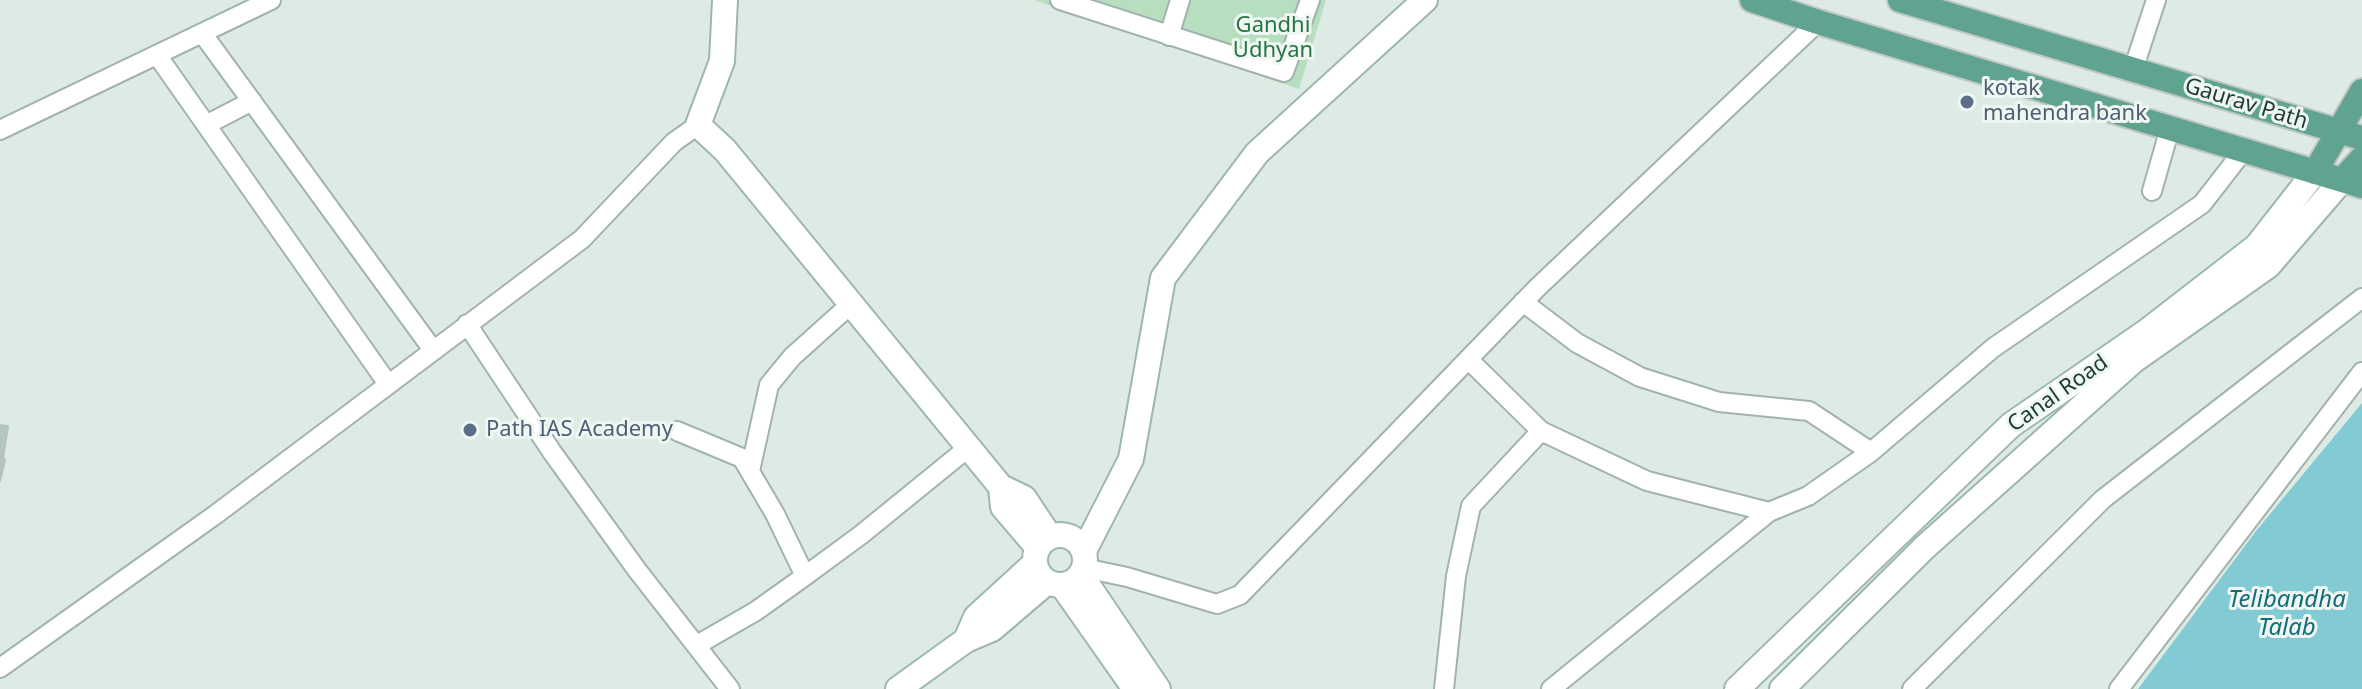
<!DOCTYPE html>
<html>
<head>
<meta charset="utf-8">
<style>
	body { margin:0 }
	canvas { display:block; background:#deebe5 }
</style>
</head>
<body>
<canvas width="2362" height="689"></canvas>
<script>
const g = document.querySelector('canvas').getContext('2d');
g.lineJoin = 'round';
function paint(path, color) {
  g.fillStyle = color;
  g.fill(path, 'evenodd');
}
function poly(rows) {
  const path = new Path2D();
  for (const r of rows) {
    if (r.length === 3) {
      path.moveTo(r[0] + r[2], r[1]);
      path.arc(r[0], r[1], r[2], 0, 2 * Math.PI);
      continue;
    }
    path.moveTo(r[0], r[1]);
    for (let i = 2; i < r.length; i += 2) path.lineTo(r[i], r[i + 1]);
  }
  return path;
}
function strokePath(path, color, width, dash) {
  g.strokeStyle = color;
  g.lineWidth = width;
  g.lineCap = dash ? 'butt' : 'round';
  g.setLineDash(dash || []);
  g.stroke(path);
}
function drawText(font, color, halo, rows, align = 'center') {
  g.font = font + ' "Noto Sans",sans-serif';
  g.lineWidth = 6;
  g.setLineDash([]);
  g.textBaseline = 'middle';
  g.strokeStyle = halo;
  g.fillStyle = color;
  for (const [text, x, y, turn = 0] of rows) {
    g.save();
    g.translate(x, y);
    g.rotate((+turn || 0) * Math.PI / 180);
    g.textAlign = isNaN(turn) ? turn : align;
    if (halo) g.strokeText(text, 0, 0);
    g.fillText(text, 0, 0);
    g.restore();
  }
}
paint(poly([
	[1034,0,1326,0,1299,89]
]), '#b6debf');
paint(poly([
	[2362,403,2362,689,2138,689,2256,531]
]), '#82cad4');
const building = poly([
	[0,425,8,426,3,458,5,460,0,481,0,425]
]);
paint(building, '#b4c6be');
strokePath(building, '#b1c5bc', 2);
const street = poly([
	[1060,0,1284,72,1310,0],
	[202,33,433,350],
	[1169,36,1180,0],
	[157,55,388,384],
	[2133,70,2156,0],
	[206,125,252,101],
	[0,130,271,0],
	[2152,191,2170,128],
	[1523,302,1577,343,1640,377,1719,402,1809,411,1871,452],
	[467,324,552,452,637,570,730,689],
	[1468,359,1541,431,1647,481,1769,512],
	[677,431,742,458,775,514,805,576],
	[750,471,769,385,792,357,851,304],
	[1084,568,1127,577,1217,604,1240,595,1538,287,1818,22],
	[697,645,756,611,805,576,862,534,969,447],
	[0,668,215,515,582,239,674,142,698,125],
	[1444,689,1456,576,1471,506,1541,431],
	[1551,689,1769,512,1808,496,1871,452,1993,348,2202,204,2244,150],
	[1912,689,2103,499,2362,298],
	[2119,689,2362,372]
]);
const secondary = poly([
	[725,0,722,61,698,125,725,150,1001,487,1024,498,1050,537],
	[1001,487,1003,507,1038,548],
	[1060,560,25],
	[1084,551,1131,459,1163,278,1257,153,1425,0],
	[1081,575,1158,689],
	[1062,585,1135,689],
	[966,640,976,617,1035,563],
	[898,689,966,640,992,629,1047,582],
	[1737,689,2011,425,2146,332,2257,246,2315,172],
	[1782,689,1925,547,2133,361,2268,266,2342,180]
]);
const primary = poly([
	[1752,0,1818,22,2362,186],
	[1900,0,2362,138],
	[2315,172,2362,91],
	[2342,180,2362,158]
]);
strokePath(street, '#a1b3ac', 22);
strokePath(secondary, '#9db7ad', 28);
strokePath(primary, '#c0c8c6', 28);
strokePath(street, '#fff', 18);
strokePath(secondary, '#fff', 24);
strokePath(primary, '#60a390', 24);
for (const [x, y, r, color] of [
	[1967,102,8,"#5c6f8a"],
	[470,430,8,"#5c6f8a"]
]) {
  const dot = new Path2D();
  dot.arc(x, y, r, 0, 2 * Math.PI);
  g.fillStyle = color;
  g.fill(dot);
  strokePath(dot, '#eff7f3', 3);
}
drawText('22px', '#277442', '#eff7f3', [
	["Gandhi",1273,26],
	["Udhyan",1273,51]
]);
drawText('22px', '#4e5e75', '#eff7f3', [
	["kotak",1983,89],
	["mahendra bank",1983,114],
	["Path IAS Academy",486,430]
], 'left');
drawText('22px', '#1f3c33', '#eff7f3', [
	["Gaurav Path",2246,104,17],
	["Canal Road",2058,394,-35]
]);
drawText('italic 24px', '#166d7a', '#eff7f3', [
	["Telibandha",2287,600],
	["Talab",2287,628]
]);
</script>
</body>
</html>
